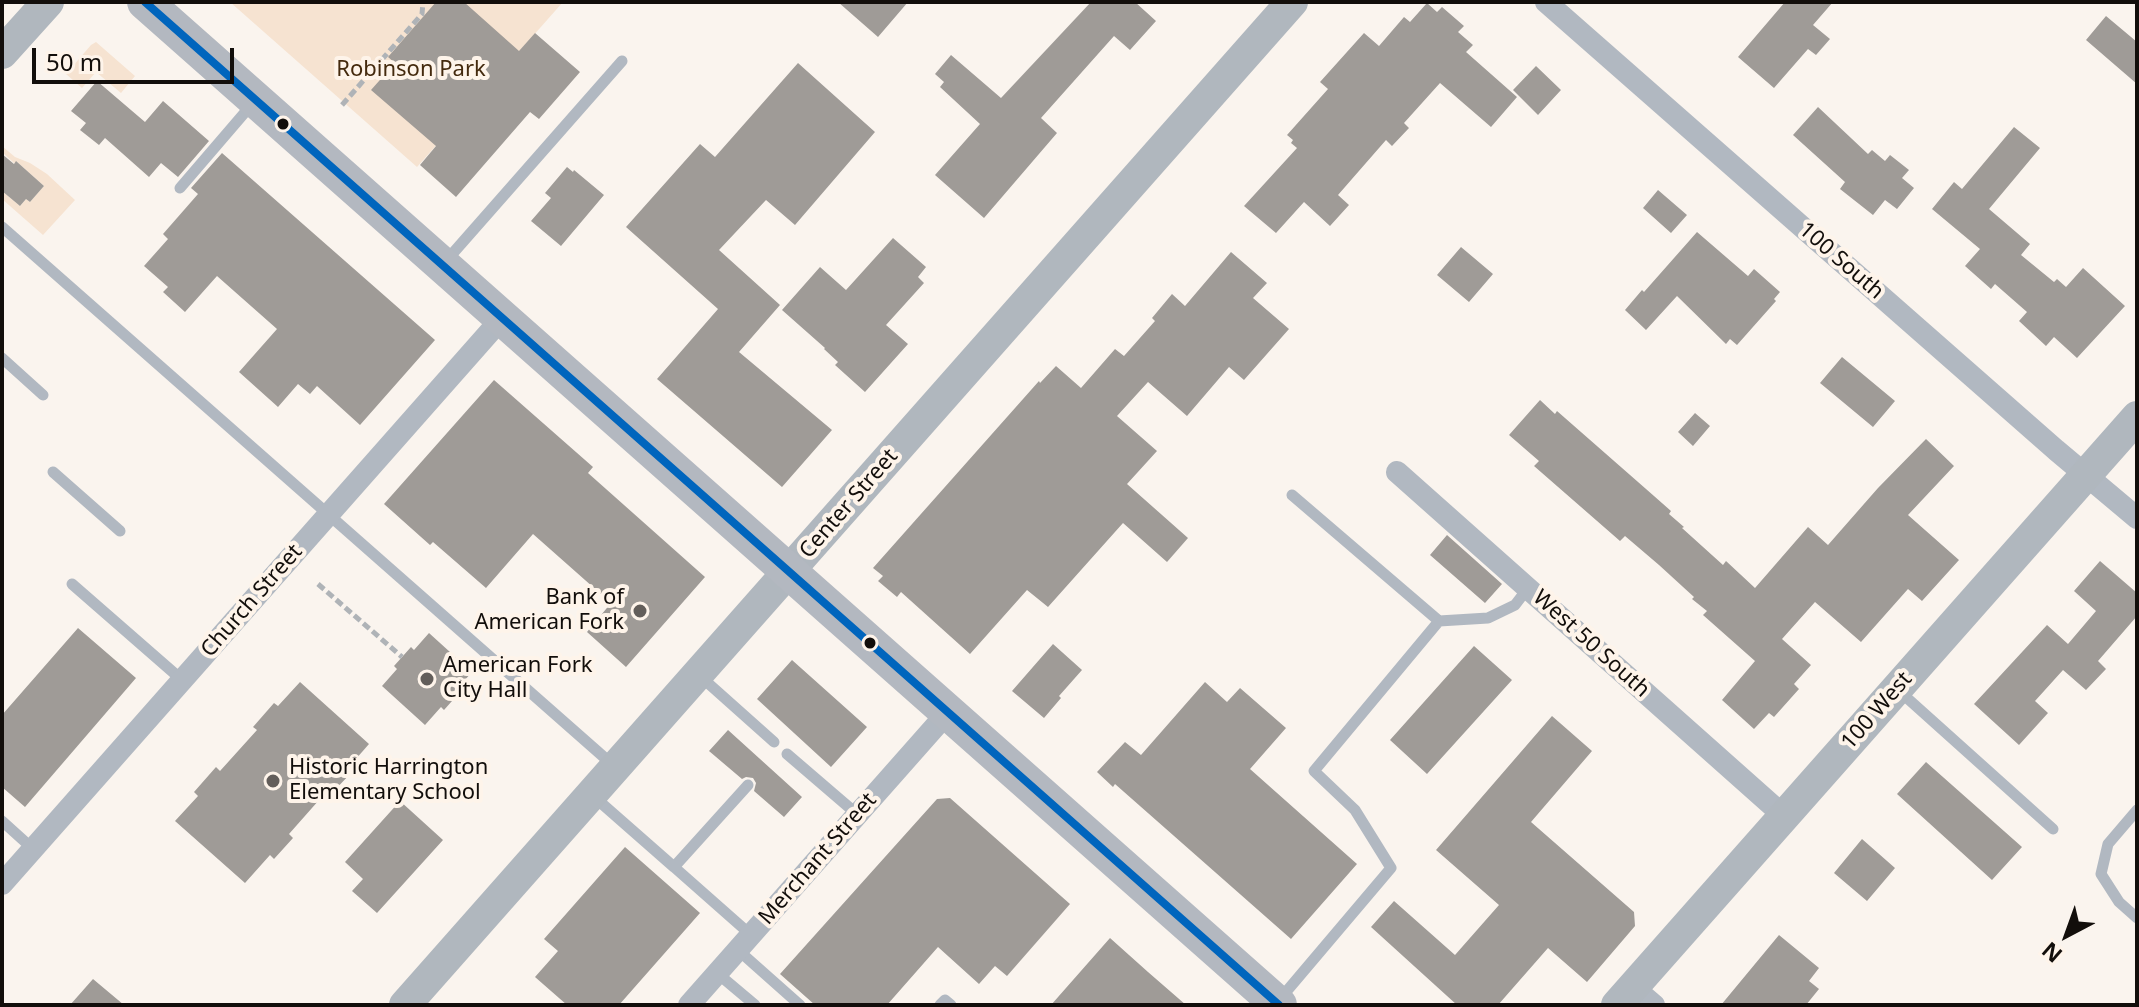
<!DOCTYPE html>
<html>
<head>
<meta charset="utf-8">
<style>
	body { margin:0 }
	#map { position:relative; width:2139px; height:1007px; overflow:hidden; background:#faf4ee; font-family:"Noto Sans",sans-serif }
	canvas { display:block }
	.frame { position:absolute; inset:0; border:4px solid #120e0b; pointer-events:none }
	.north { position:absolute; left:2027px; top:895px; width:80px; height:80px; -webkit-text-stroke:6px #fef4ea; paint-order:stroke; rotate:221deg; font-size:22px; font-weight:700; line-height:32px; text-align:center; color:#120e0b }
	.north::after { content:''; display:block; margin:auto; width:28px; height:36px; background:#120e0b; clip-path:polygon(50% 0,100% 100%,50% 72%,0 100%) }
	.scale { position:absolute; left:32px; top:48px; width:202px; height:36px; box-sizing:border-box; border:4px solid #120e0b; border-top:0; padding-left:10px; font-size:24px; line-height:28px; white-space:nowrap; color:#120e0b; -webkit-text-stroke:6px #fef4ea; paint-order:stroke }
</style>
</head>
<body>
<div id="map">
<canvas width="2139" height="1007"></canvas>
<div class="frame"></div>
<div class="north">N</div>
<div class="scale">50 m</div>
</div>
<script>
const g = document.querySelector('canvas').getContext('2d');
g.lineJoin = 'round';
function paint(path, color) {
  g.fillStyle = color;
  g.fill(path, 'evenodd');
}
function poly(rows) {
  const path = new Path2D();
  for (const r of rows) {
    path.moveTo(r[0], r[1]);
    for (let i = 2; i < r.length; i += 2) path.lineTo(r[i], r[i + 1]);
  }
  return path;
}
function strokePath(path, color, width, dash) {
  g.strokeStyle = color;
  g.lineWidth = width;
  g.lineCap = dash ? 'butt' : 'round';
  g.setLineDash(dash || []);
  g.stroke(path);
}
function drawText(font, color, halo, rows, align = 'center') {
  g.font = font + ' "Noto Sans",sans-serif';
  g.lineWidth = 8;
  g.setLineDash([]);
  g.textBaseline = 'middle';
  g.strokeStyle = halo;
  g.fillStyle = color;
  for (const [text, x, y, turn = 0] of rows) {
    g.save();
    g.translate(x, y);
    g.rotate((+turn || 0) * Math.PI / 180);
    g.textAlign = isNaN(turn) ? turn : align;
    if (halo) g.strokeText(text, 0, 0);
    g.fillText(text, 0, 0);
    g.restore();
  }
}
paint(poly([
	[230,2,563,2,417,167],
	[96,42,135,76,121,93,96,72,82,88,66,74,91,45],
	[2,146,15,157,30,163,47,174,75,200,43,235,2,199,2,191,20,206,26,199,30,202,44,186,17,162,14,163,2,152]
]), '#f6e3d1');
paint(poly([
	[436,2,464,2,519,51,535,33,580,72,539,119,530,112,456,197,420,165,436,146,371,90,395,63,388,57],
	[838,2,908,2,878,37],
	[1091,2,1135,2,1156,21,1130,50,1114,36,1041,118,1057,133,984,218,935,175,980,124,940,87,944,82,935,74,951,55,1001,98],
	[1785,2,1833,2,1813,25,1830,39,1816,55,1808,49,1774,88,1738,57],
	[1427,3,1437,12,1442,7,1464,26,1458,32,1473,45,1466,52,1517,97,1491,127,1440,83,1404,123,1409,128,1392,146,1386,140,1338,195,1349,205,1330,226,1304,202,1276,233,1244,206,1297,148,1291,143,1293,140,1287,135,1328,89,1320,82,1364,33,1379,46,1404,17,1410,22],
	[2106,16,2137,42,2137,84,2086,40],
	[798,63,875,132,795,225,766,200,719,250,780,305,739,352,832,430,782,487,657,379,718,309,626,227,700,144,715,157],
	[1536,66,1561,90,1538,115,1513,90],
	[97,81,145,122,163,101,209,141,178,177,161,163,149,177,105,138,99,145,80,130,86,123,71,111],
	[1818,107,1868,154,1872,150,1885,161,1890,155,1909,170,1902,178,1914,188,1897,209,1885,200,1873,215,1840,189,1845,182,1793,135],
	[2014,127,2040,148,1989,209,2030,244,2021,255,2054,282,2057,279,2066,287,2083,268,2125,306,2077,358,2054,337,2046,346,2019,321,2027,312,1995,284,1991,289,1965,266,1980,249,1932,209,1954,182,1962,189],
	[222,153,435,340,360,425,317,386,310,394,298,384,278,407,239,372,277,329,217,276,185,312,163,292,168,287,144,266,168,239,163,234,198,194,191,188],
	[2,154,14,164,16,161,44,186,30,202,26,199,20,206,2,191],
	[567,167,573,172,574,170,604,195,561,246,531,221,551,198,545,193],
	[1658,190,1687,215,1671,233,1643,208],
	[1697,232,1748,276,1754,269,1780,292,1774,299,1776,301,1737,345,1730,339,1726,344,1677,296,1646,330,1625,310,1642,290,1644,292],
	[893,238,926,267,918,277,924,283,886,325,908,344,865,392,835,365,838,362,824,349,825,348,782,310,820,267,846,290],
	[1461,247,1493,274,1469,302,1437,275],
	[1231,252,1267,283,1253,298,1289,329,1244,380,1229,367,1187,416,1148,382,1117,416,1157,451,1127,484,1188,538,1167,562,1123,523,1048,607,1027,590,970,654,901,592,897,597,878,581,883,576,873,568,1039,381,1040,383,1056,366,1081,388,1115,349,1124,356,1155,321,1152,318,1172,294,1185,306],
	[1842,357,1895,401,1873,427,1820,383],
	[494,380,593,467,588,473,705,577,626,667,587,632,611,603,533,534,486,588,433,542,430,545,384,504],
	[1540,400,1555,414,1557,411,1654,496,1671,511,1669,514,1684,527,1682,528,1723,565,1726,561,1755,588,1808,527,1828,545,1878,488,1926,439,1954,466,1908,515,1959,560,1922,601,1908,589,1861,642,1815,602,1782,639,1811,665,1794,684,1799,689,1774,717,1769,713,1754,729,1722,700,1755,661,1703,615,1707,611,1692,599,1694,597,1659,565,1625,536,1620,541,1534,466,1539,461,1509,435],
	[1695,413,1710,426,1693,446,1678,432],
	[1447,535,1502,584,1485,603,1430,555],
	[2100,561,2137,593,2137,616,2098,661,2106,669,2086,690,2063,670,2035,701,2048,713,2019,745,1974,704,2047,625,2068,644,2096,611,2074,591],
	[78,628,136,678,25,807,2,787,2,715],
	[429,633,472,672,457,689,460,692,444,710,441,707,425,725,382,686,397,669,394,666,411,647,414,650],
	[1053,644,1082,670,1059,696,1061,698,1044,718,1012,691],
	[1474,646,1512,680,1427,774,1390,740],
	[792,660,867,727,831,767,757,699],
	[300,682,369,744,348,768,352,772,331,794,327,791,289,834,293,838,274,859,270,855,245,883,175,821,198,796,194,792,216,767,220,771,257,730,253,727,274,703,278,706],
	[1205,682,1227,702,1240,688,1286,728,1250,769,1357,864,1291,939,1115,784,1113,787,1097,772,1125,742,1141,755],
	[1552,716,1592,751,1531,822,1634,912,1635,926,1587,982,1548,948,1498,1005,1457,1005,1371,927,1394,901,1455,955,1499,905,1436,850],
	[728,730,802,797,784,817,754,791,756,783,753,778,746,777,742,779,709,751],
	[1926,762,2022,847,1992,880,1897,794],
	[950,798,1070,904,1007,976,995,966,979,984,938,947,887,1005,815,1005,780,974,937,799],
	[400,801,443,840,377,913,352,891,363,879,345,862],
	[1862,839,1895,868,1867,901,1834,873],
	[625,847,700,913,619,1005,567,1005,535,977,558,951,544,939],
	[1779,935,1819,968,1809,981,1819,989,1806,1005,1721,1005],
	[1110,938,1148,972,1186,1005,1051,1005],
	[93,979,124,1005,70,1005]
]), '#9f9b97');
strokePath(poly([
	[342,105,422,14,423,2],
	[318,584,402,657]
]), '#afb3b7', 5, [8, 4]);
strokePath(poly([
	[180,188,253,103],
	[2,227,614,766],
	[446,261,622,61],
	[2,358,43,395],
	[53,472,120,531],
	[1292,495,1439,621],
	[72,584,182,680],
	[700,676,774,742],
	[1897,689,2053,829],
	[787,754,858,815],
	[592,795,674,867,748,785],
	[2137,810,2108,844,2101,874,2119,902,2137,918],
	[2,821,33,849],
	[674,867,751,935],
	[738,950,800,1005],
	[717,973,755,1005],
	[1280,999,1391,868,1355,810,1314,771,1439,621,1488,618,1515,605,1528,588],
	[940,1005,945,1000,951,1005]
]), '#b1b8c1', 11);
strokePath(poly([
	[1546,2,2056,450,2137,518],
	[1397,472,1784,816],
	[2,884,503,317],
	[1633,987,1654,1005],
	[689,1005,948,712]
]), '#b1b8c1', 22);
strokePath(poly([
	[2,53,48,2],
	[405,1005,1292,2],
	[1617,1005,2137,417]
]), '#b0b7be', 32);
strokePath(poly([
	[145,2,1279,1005]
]), '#b3b8c0', 36);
strokePath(poly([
	[145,2,1279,1005]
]), '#0065bd', 8);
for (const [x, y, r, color] of [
	[283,124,7,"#120e0b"],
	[640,611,8,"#635e5a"],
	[870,643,7,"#120e0b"],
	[427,679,8,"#635e5a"],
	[273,781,8,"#635e5a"]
]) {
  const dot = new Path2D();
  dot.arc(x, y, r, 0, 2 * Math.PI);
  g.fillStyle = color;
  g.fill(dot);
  strokePath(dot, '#fef4ea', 3);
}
drawText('22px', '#442a0e', '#fef4ea', [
	["Robinson Park",411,70]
]);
drawText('22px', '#120e0b', '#fef4ea', [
	["100 South",1841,261,41],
	["Center Street",849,504,-49],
	["Church Street",252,601,-49],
	["West 50 South",1591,644,42],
	["100 West",1877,711,-49],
	["Merchant Street",818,859,-49]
]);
drawText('22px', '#120e0b', '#fef4ea', [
	["Bank of",624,598,"right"],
	["American Fork",624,623,"right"],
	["American Fork",443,666],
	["City Hall",443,691],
	["Historic Harrington",289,768],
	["Elementary School",289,793]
], 'left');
</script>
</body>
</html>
